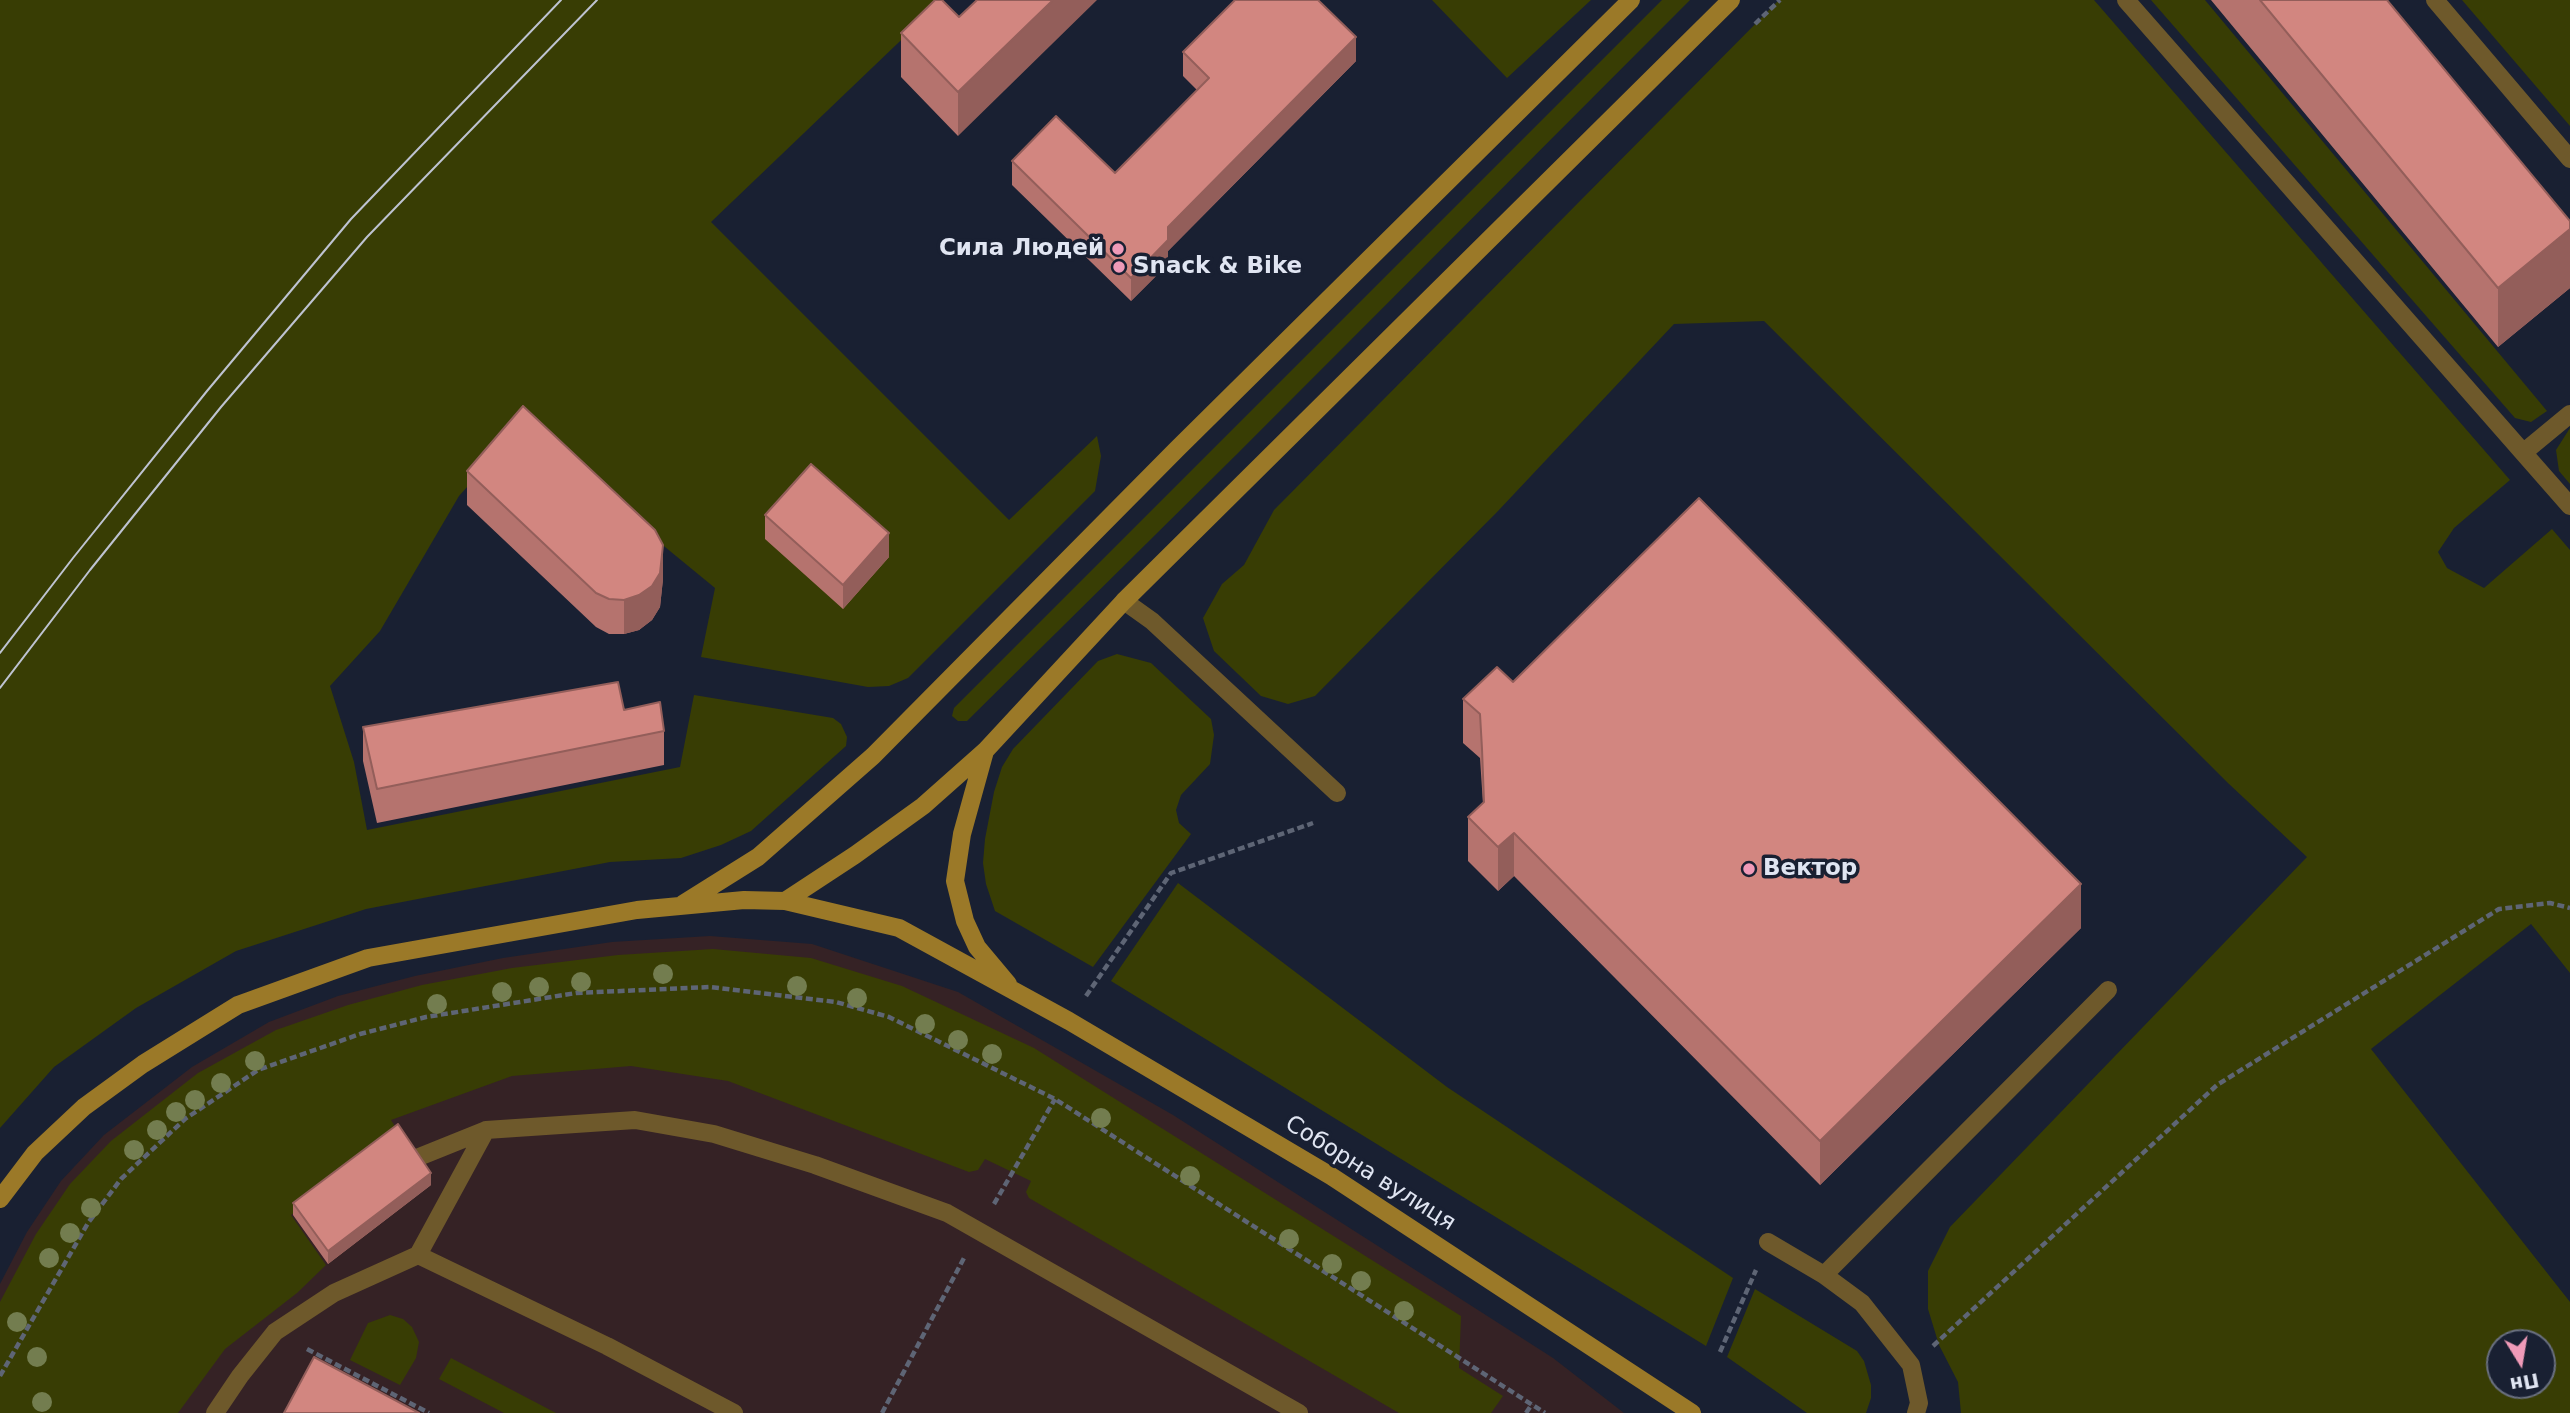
<!DOCTYPE html>
<html>
<head>
<meta charset="utf-8">
<style>
	body { margin:0 }
	#map { position:relative; width:2570px; height:1413px; overflow:hidden; background:#192032; font-family:"DejaVu Sans",sans-serif }
	canvas { display:block }
	.north { position:absolute; left:2486px; top:1329px; width:70px; height:70px; box-sizing:border-box; background:#192032; border:2px solid #696f7f; border-radius:50%; rotate:169deg; font-size:19px; font-weight:700; line-height:28px; text-align:center; color:#e0e5f2 }
	.north::after { content:''; display:block; margin:auto; width:24px; height:32px; background:#ef9ab8; clip-path:polygon(50% 0,100% 100%,50% 72%,0 100%) }
</style>
</head>
<body>
<div id="map">
<canvas width="2570" height="1413"></canvas>
<div class="north">Пн</div>
</div>
<script>
const g = document.querySelector('canvas').getContext('2d');
g.lineJoin = 'round';
function paint(path, color) {
  g.fillStyle = color;
  g.fill(path, 'evenodd');
}
function poly(rows) {
  const path = new Path2D();
  for (const r of rows) {
    path.moveTo(r[0], r[1]);
    for (let i = 2; i < r.length; i += 2) path.lineTo(r[i], r[i + 1]);
  }
  return path;
}
function strokePath(path, color, width, dash) {
  g.strokeStyle = color;
  g.lineWidth = width;
  g.lineCap = dash ? 'butt' : 'round';
  g.setLineDash(dash || []);
  g.stroke(path);
}
function drawText(font, color, halo, rows, align = 'center') {
  g.font = font + ' "DejaVu Sans",sans-serif';
  g.lineWidth = 7;
  g.setLineDash([]);
  g.textBaseline = 'middle';
  g.strokeStyle = halo;
  g.fillStyle = color;
  for (const [text, x, y, turn = 0] of rows) {
    g.save();
    g.translate(x, y);
    g.rotate((+turn || 0) * Math.PI / 180);
    g.textAlign = isNaN(turn) ? turn : align;
    if (halo) g.strokeText(text, 0, 0);
    g.fillText(text, 0, 0);
    g.restore();
  }
}
paint(poly([
	[710,936,812,944,958,992,1173,1115,1553,1358,1624,1413,0,1413,0,1284,27,1232,61,1181,104,1135,192,1067,269,1022,338,996,415,976,503,958,612,942]
]), '#352225');
paint(poly([
	[0,0,943,0,711,222,1009,520,1097,436,1101,456,1095,491,908,678,889,686,868,687,701,657,715,588,520,428,459,496,380,631,330,686,354,762,367,830,680,767,694,695,833,718,841,724,847,737,846,746,751,831,721,845,681,858,610,862,366,909,236,951,136,1008,54,1067,0,1128],
	[1432,0,1591,0,1507,78],
	[1662,0,1690,0,1236,455,967,721,958,721,952,716,954,708],
	[1779,0,2094,0,2510,480,2454,528,2438,552,2447,568,2484,588,2552,529,2570,550,2570,973,2531,924,2371,1049,2570,1302,2570,1413,1961,1413,1958,1382,1939,1345,1928,1309,1928,1271,1950,1227,2307,857,2229,784,1764,321,1674,324,1498,511,1315,696,1288,704,1261,696,1214,651,1203,618,1222,584,1244,565,1274,510],
	[2500,1343,2542,1343,2542,1385,2500,1385],
	[2151,0,2205,0,2547,411,2531,422,2515,418],
	[2462,0,2570,0,2570,126],
	[2570,428,2570,484,2559,471,2556,450],
	[1117,654,1151,663,1211,719,1214,735,1210,764,1181,795,1176,810,1179,823,1191,834,1093,967,995,911,986,884,983,863,985,839,994,792,1002,767,1013,749,1098,661],
	[1178,883,1447,1087,1733,1278,1706,1346,1111,981],
	[713,949,811,958,902,986,1034,1048,1461,1316,1459,1368,1503,1396,1491,1413,1399,1413,1029,1198,1026,1192,1031,1181,985,1159,978,1170,969,1172,728,1081,631,1066,512,1076,391,1120,399,1133,291,1215,326,1265,297,1293,225,1349,178,1413,0,1413,0,1302,36,1234,70,1184,111,1141,198,1073,276,1030,348,1005,422,985,512,968,618,955],
	[1755,1289,1857,1351,1864,1361,1871,1385,1871,1398,1866,1413,1807,1413,1727,1357],
	[390,1315,403,1319,412,1327,419,1342,416,1358,400,1385,350,1360,368,1323],
	[451,1358,556,1413,504,1413,439,1379]
]), '#383d04');
strokePath(poly([
	[1755,24,1780,0],
	[1086,996,1171,873,1313,823],
	[994,1204,1055,1099],
	[1933,1346,2217,1085,2499,909,2550,903,2570,908],
	[307,1349,429,1413],
	[1720,1352,1756,1270],
	[0,1376,88,1223,121,1179,185,1119,258,1070,360,1034,426,1017,576,993,710,987,836,1002,889,1017,1055,1099,1545,1413],
	[882,1413,964,1258],
	[1526,1413,1532,1404]
]), '#5e6575', 4.5, [7, 3.5]);
strokePath(poly([
	[2126,0,2570,506],
	[2435,0,2570,159],
	[2524,452,2570,414],
	[1124,601,1152,621,1337,793],
	[486,1130,418,1255,607,1346,734,1413],
	[414,1159,486,1130,635,1120,714,1134,815,1165,947,1213,1299,1413],
	[1768,1242,1824,1275,1862,1303,1911,1365,1919,1403,1916,1413],
	[1824,1275,2108,990],
	[215,1413,240,1376,275,1332,334,1293,418,1255]
]), '#6e592b', 18);
strokePath(poly([
	[985,751,962,834,955,881,965,921,977,947,1008,984],
	[785,901,855,855,923,806,985,751,1124,601,1731,0],
	[683,904,758,857,873,756,1177,449,1631,0],
	[0,1199,35,1153,84,1107,143,1064,238,1005,368,958,637,910,744,900,785,901,899,928,1069,1021,1331,1176,1692,1413]
]), '#9b7928', 18);
strokePath(poly([
	[0,653,73,558,207,391,351,219,561,0],
	[0,688,90,570,221,407,367,237,597,0]
]), '#bec3d1', 2);
g.fillStyle = '#737d4f';
for (const [x, y] of [
	[663,974],
	[581,982],
	[797,986],
	[539,987],
	[502,992],
	[857,998],
	[437,1004],
	[925,1024],
	[958,1040],
	[992,1054],
	[255,1061],
	[221,1083],
	[195,1100],
	[176,1112],
	[1101,1118],
	[157,1130],
	[134,1150],
	[1190,1176],
	[91,1208],
	[70,1233],
	[1289,1239],
	[49,1258],
	[1332,1264],
	[1361,1281],
	[1404,1311],
	[17,1322],
	[37,1357],
	[42,1402]
]) {
  g.beginPath();
  g.arc(x, y, 10, 0, 2 * Math.PI);
  g.fill();
}
paint(poly([
	[2211,0,2387,0,2570,221,2570,288,2498,347],
	[959,17,958,136,901,77,901,33],
	[1183,52,1356,61,1168,251,1168,264,1131,301,1012,185,1012,161,1115,173,1197,90,1183,76],
	[467,471,663,579,660,607,652,620,639,630,624,634,609,634,596,627,467,505],
	[765,515,889,557,843,609,765,539],
	[1513,682,2081,928,1820,1185,1514,876,1498,891,1468,861,1468,817,1483,804,1480,758,1463,743,1463,699],
	[624,710,664,731,664,765,377,823,363,761,363,727],
	[431,1185,328,1264,293,1215,293,1203]
]), '#b5736e');
paint(poly([
	[1053,0,1097,0,958,136,958,92],
	[1356,37,1356,61,1168,251,1168,264,1131,301,1131,278,1168,227],
	[2570,229,2570,288,2498,347,2498,288],
	[889,533,889,557,843,609,843,585],
	[663,545,663,579,660,607,652,620,639,630,624,634,624,600],
	[1514,833,1514,876,1498,891,1498,847],
	[2081,884,2081,928,1820,1185,1820,1141],
	[431,1173,431,1185,328,1264,328,1251]
]), '#935e5a');
const building = poly([
	[935,0,942,0,959,17,977,0,1053,0,958,92,901,33,935,0],
	[1235,0,1318,0,1356,37,1168,227,1168,240,1131,278,1012,161,1056,116,1115,173,1209,78,1183,52,1235,0],
	[2260,0,2387,0,2570,221,2570,229,2498,288,2260,0],
	[523,406,655,530,663,545,660,573,652,586,639,595,624,600,609,599,596,593,467,471,523,406],
	[811,464,889,533,843,585,765,515,811,464],
	[1699,498,2081,884,1820,1141,1514,833,1498,847,1468,817,1484,802,1482,749,1480,714,1463,699,1497,667,1513,682,1699,498],
	[618,682,624,710,660,702,664,731,377,789,363,727,618,682],
	[398,1124,431,1173,328,1251,293,1203,398,1124],
	[314,1357,419,1413,284,1413,314,1357]
]);
paint(building, '#d28680');
strokePath(building, '#935e5a', 2);
for (const [x, y, r, color] of [
	[1118,249,7,"#ef9ab8"],
	[1119,267,7,"#ef9ab8"],
	[1749,869,7,"#ef9ab8"]
]) {
  const dot = new Path2D();
  dot.arc(x, y, r, 0, 2 * Math.PI);
  g.fillStyle = color;
  g.fill(dot);
  strokePath(dot, '#192032', 2.5);
}
drawText('bold 23px', '#e0e5f2', '#192032', [
	["Сила Людей",1104,249,"right"],
	["Snack & Bike",1133,267],
	["Вектор",1763,869]
], 'left');
drawText('23px', '#e0e5f2', '#192032', [
	["Соборна вулиця",1370,1174,32]
]);
</script>
</body>
</html>
